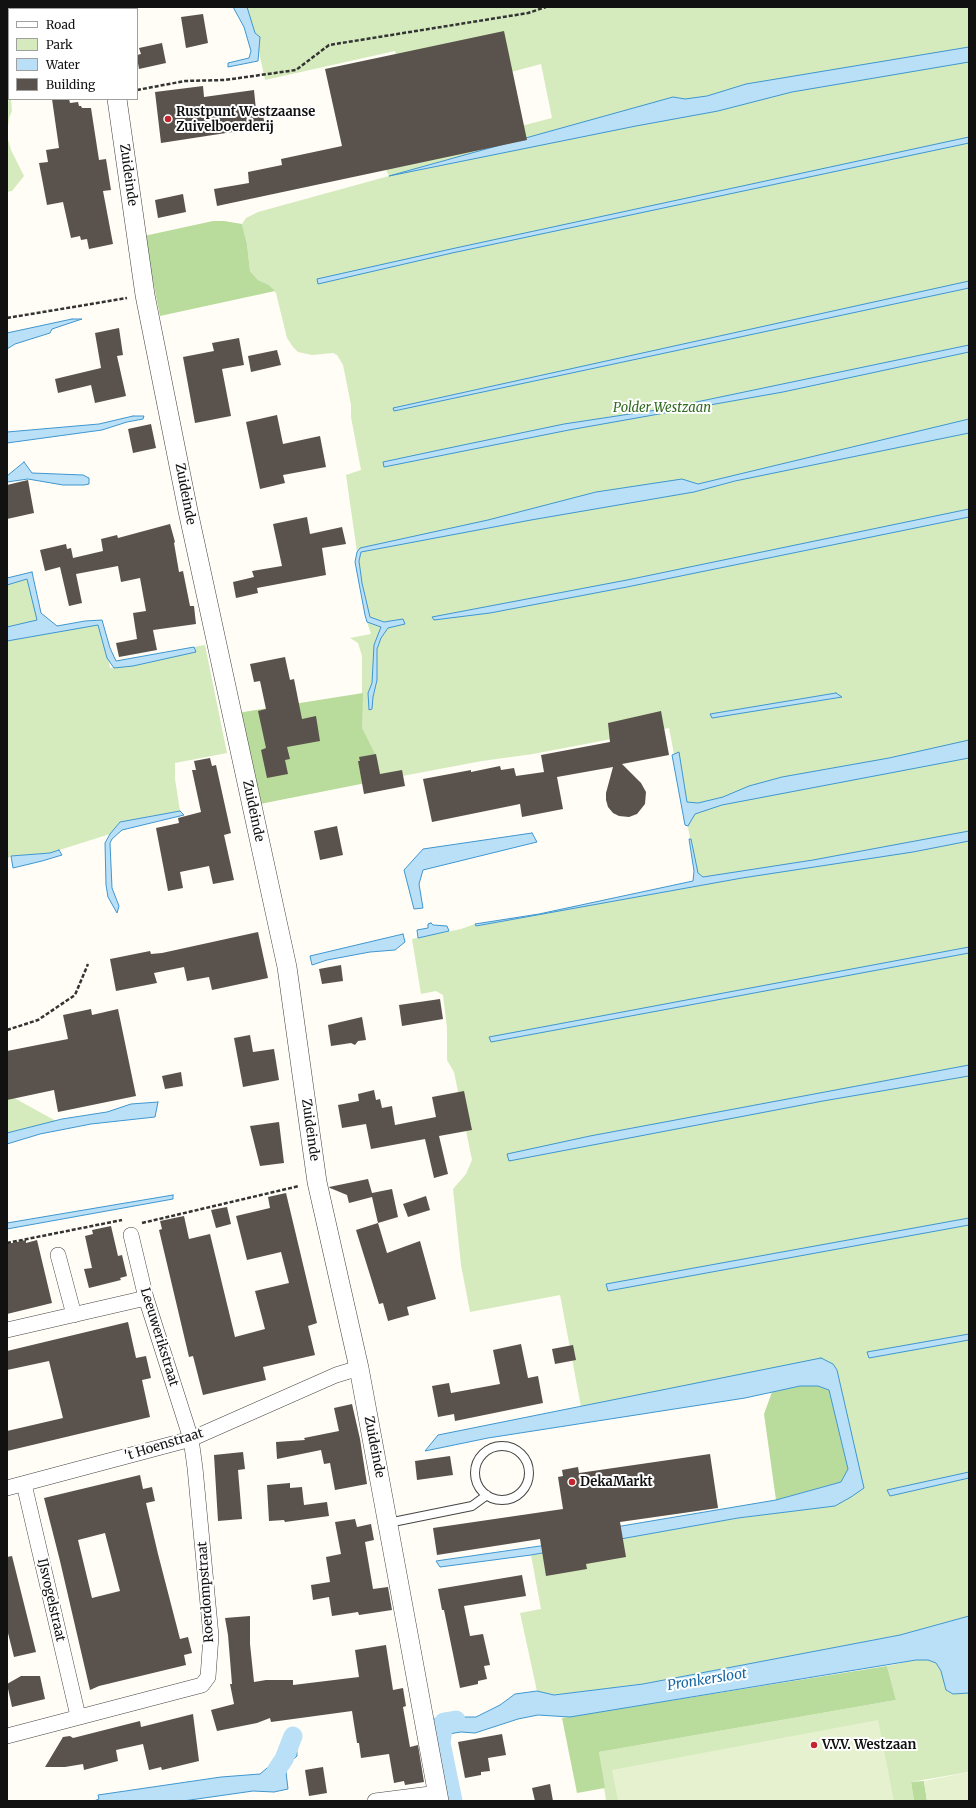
<!DOCTYPE html>
<html>
<head>
<meta charset="utf-8">
<style>
	body { margin:0 }
	#map { position:relative; width:976px; height:1808px; overflow:hidden; background:#fffdf5; font-family:Merriweather,serif }
	canvas { display:block }
	.frame { position:absolute; inset:0; border:8px solid #111; pointer-events:none }
	.legend { position:absolute; left:8px; top:8px; width:130px; height:92px; box-sizing:border-box; background:#fff; border:1px solid #a0a0a0; margin:0; padding:5px 7px; list-style:none; font-size:12px; color:#111 }
	.legend li { display:flex; align-items:center; gap:8px; height:20px }
	.legend b { width:20px; border:1px solid #a0a0a0 }
</style>
</head>
<body>
<div id="map">
<canvas width="976" height="1808"></canvas>
<div class="frame"></div>
<ul class="legend">
<li><b style="height:5px;background:#fff"></b>Road</li>
<li><b style="height:11px;background:#d5ebbd"></b>Park</li>
<li><b style="height:11px;background:#b9e0f7"></b>Water</li>
<li><b style="height:11px;background:#5a524d"></b>Building</li>
</ul>
</div>
<script>
const g = document.querySelector('canvas').getContext('2d');
g.lineJoin = 'round';
function paint(path, color) {
  g.fillStyle = color;
  g.fill(path, 'evenodd');
}
function poly(rows) {
  const path = new Path2D();
  for (const r of rows) {
    if (r.length === 3) {
      path.moveTo(r[0] + r[2], r[1]);
      path.arc(r[0], r[1], r[2], 0, 2 * Math.PI);
      continue;
    }
    path.moveTo(r[0], r[1]);
    for (let i = 2; i < r.length; i += 2) path.lineTo(r[i], r[i + 1]);
  }
  return path;
}
function strokePath(path, color, width, dash) {
  g.strokeStyle = color;
  g.lineWidth = width;
  g.lineCap = dash ? 'butt' : 'round';
  g.setLineDash(dash || []);
  g.stroke(path);
}
function drawText(font, color, halo, rows, align = 'center') {
  g.font = font + ' Merriweather,serif';
  g.lineWidth = 4;
  g.setLineDash([]);
  g.textBaseline = 'middle';
  g.strokeStyle = halo;
  g.fillStyle = color;
  for (const [text, x, y, turn = 0] of rows) {
    g.save();
    g.translate(x, y);
    g.rotate((+turn || 0) * Math.PI / 180);
    g.textAlign = isNaN(turn) ? turn : align;
    if (halo) g.strokeText(text, 0, 0);
    g.fillText(text, 0, 0);
    g.restore();
  }
}
paint(poly([
	[7,7,83,7,83,9,9,9,9,99,11,99,12,111,9,118,7,136],
	[239,7,969,7,969,1616,900,1635,643,1684,554,1695,537,1691,520,1613,541,1609,531,1555,738,1518,835,1506,860,1477,837,1370,581,1407,560,1295,470,1312,461,1265,453,1189,466,1174,472,1160,454,1072,447,1060,447,1028,443,995,436,991,421,994,412,939,461,929,475,924,477,926,699,885,669,728,533,754,482,761,381,780,362,728,362,656,358,643,350,638,371,634,367,622,346,475,361,470,351,417,351,405,343,365,337,355,333,353,312,355,298,352,293,347,287,338,276,293,269,285,258,280,250,271,247,244,242,224,246,218,258,212,389,176,382,162,552,118,541,64,407,100,395,51,265,80,255,33],
	[7,136,11,150,24,176,12,191,7,192],
	[30,575,41,630,102,620,110,668,195,652,194,647,205,645,227,753,175,763,175,779,180,811,120,822,110,834,50,853,11,856,7,859,7,579],
	[7,1094,65,1126,7,1138],
	[916,1660,928,1660,936,1663,941,1671,946,1690,953,1694,969,1693,969,1772,911,1782,914,1801,606,1801,599,1752,896,1700,887,1666]
]), '#d5ebbd');
paint(poly([
	[213,221,224,221,242,224,247,244,250,271,258,280,269,285,275,291,160,316,144,236],
	[363,693,362,728,377,758,381,780,255,805,237,713],
	[800,1386,819,1386,829,1390,848,1469,841,1482,776,1500,764,1414,772,1392],
	[887,1666,896,1700,599,1752,605,1788,577,1793,562,1718],
	[924,1781,927,1801,914,1801,911,1782]
]), '#b9dc9c');
paint(poly([
	[878,1720,894,1801,618,1801,612,1770],
	[969,1772,969,1801,927,1801,924,1781]
]), '#e6f2cf');
const water = poly([
	[233,7,247,7,255,33,260,37,258,61,228,67,228,63,249,58,251,51,244,27,233,7],
	[969,47,969,62,792,92,718,111,636,126,389,176,673,97,685,99,707,96,746,84,969,47],
	[969,137,969,143,452,253,318,284,317,279,451,249,969,137],
	[969,281,969,288,394,411,393,408,969,281],
	[72,319,82,319,52,329,50,333,15,344,7,349,7,333,72,319],
	[969,345,969,352,783,392,569,430,384,467,383,462,444,449,564,424,663,409,969,345],
	[133,416,144,416,143,419,127,422,102,430,7,443,7,432,99,424,133,416],
	[969,419,969,433,735,481,694,492,531,520,361,552,359,561,362,583,370,617,384,622,403,619,405,624,388,628,381,638,377,649,377,680,373,697,372,709,369,710,368,693,372,683,374,645,381,627,367,622,365,615,355,562,357,552,360,548,488,520,596,492,682,479,698,484,969,419],
	[24,462,32,473,83,475,89,478,89,484,84,485,63,485,28,479,7,482,7,476,24,462],
	[969,509,969,517,627,587,490,613,434,620,432,617,627,580,969,509],
	[32,572,41,613,57,626,85,621,102,620,110,648,116,661,194,647,196,652,133,666,114,668,107,658,98,625,7,641,7,627,37,620,27,579,7,585,7,578,32,572],
	[836,693,842,697,712,718,710,714,836,693],
	[969,740,969,758,722,805,695,814,688,826,685,825,672,755,679,752,687,802,698,803,723,797,749,786,782,777,889,758,969,740],
	[180,811,184,815,122,830,112,839,110,843,112,888,119,906,117,913,108,897,106,885,105,843,110,834,120,822,180,811],
	[969,831,969,841,913,852,742,878,476,926,475,924,539,914,693,881,694,871,689,839,691,839,698,873,703,877,813,860,969,831],
	[532,833,537,842,423,870,419,884,423,908,414,909,404,870,423,849,532,833],
	[59,850,62,855,42,861,13,868,11,856,50,853,59,850],
	[431,923,433,925,447,926,449,931,418,938,417,930,428,928,428,924,431,923],
	[403,934,405,942,395,950,370,952,327,960,312,965,310,956,403,934],
	[969,947,969,953,491,1042,489,1037,969,947],
	[969,1065,969,1076,823,1101,509,1161,507,1154,590,1136,969,1065],
	[158,1102,155,1117,91,1124,40,1134,7,1144,7,1133,62,1119,107,1112,131,1104,158,1102],
	[173,1195,173,1199,7,1229,7,1223,173,1195],
	[969,1218,969,1225,608,1291,606,1284,969,1218],
	[969,1334,969,1340,869,1358,867,1352,969,1334],
	[821,1358,833,1364,837,1370,864,1488,851,1497,835,1506,738,1518,531,1555,440,1567,436,1561,547,1545,568,1535,776,1500,841,1482,848,1469,829,1390,818,1386,800,1386,745,1398,488,1438,425,1451,438,1435,821,1358],
	[969,1472,969,1478,890,1496,887,1490,969,1472],
	[969,1616,969,1693,953,1694,946,1690,941,1671,936,1663,928,1660,916,1660,570,1717,538,1715,518,1719,475,1733,461,1732,442,1735,428,1741,431,1720,441,1717,476,1717,500,1705,515,1694,537,1691,554,1695,643,1684,900,1635,969,1616],
	[296,1730,297,1756,288,1764,286,1772,288,1789,274,1792,253,1791,183,1801,94,1801,99,1799,98,1795,221,1777,260,1774,287,1751,296,1730]
]);
paint(water, '#b9e0f7');
strokePath(water, '#3f96cf', 1);
strokePath(poly([
	[276,1771,284,1759,293,1736],
	[453,1801,441,1743,444,1722,456,1720]
]), '#b9e0f7', 19);
paint(poly([
	[203,14,208,43,186,48,181,17],
	[504,31,527,140,217,206,214,189,249,183,248,172,282,165,281,159,342,146,325,69],
	[162,43,166,63,139,69,137,57,137,55,141,54,139,48],
	[203,86,204,97,254,90,256,110,262,109,265,127,161,143,155,92],
	[52,99,69,99,70,103,78,102,79,106,81,106,82,108,91,108,99,160,106,159,111,190,103,191,113,244,89,249,87,239,81,240,80,236,71,238,63,202,47,205,39,163,48,162,46,150,59,148],
	[183,194,186,212,158,218,155,200],
	[119,328,123,355,117,356,126,396,95,403,91,385,58,393,55,379,101,368,95,333],
	[239,338,244,365,222,369,231,416,195,423,183,357,214,351,212,343],
	[277,350,281,365,251,372,248,356],
	[277,415,283,444,320,436,326,467,283,475,285,483,260,489,246,422],
	[151,424,156,448,133,453,128,429],
	[28,480,34,513,7,519,7,485],
	[307,517,310,534,342,527,346,544,322,548,326,575,257,588,258,593,236,598,233,582,254,577,252,571,282,566,273,524],
	[170,524,175,542,174,543,179,572,183,571,190,606,194,606,196,624,153,630,157,650,119,657,116,643,137,639,133,613,146,611,140,578,121,582,118,566,76,574,82,603,69,606,60,567,45,571,40,550,66,544,67,549,71,548,73,558,103,551,101,539,117,535,118,538],
	[285,657,290,680,294,679,302,719,316,716,320,741,287,747,290,759,285,760,288,774,267,778,261,750,266,748,258,711,266,709,260,681,254,682,250,664],
	[661,711,669,755,622,764,641,783,646,792,645,804,637,814,629,817,619,816,613,813,608,807,606,800,606,793,613,767,557,777,563,809,522,817,520,804,432,822,423,779,471,770,471,772,500,766,501,770,514,768,516,776,544,772,541,755,610,742,608,723],
	[376,754,380,774,402,770,405,786,364,794,358,761,360,761,359,757],
	[210,758,212,766,216,765,231,833,224,835,234,880,213,884,209,866,180,872,183,888,168,891,156,828,179,823,178,818,201,812,192,770,196,770,194,761],
	[337,826,343,855,320,860,314,831],
	[258,932,268,978,212,990,209,977,187,981,184,967,154,973,157,983,116,991,110,959,150,951,151,954,162,953],
	[341,965,343,981,322,984,319,969],
	[440,999,443,1019,402,1026,399,1005],
	[91,1009,92,1015,118,1009,136,1096,58,1112,54,1090,7,1100,7,1051,68,1039,63,1015],
	[362,1017,366,1040,358,1041,355,1045,351,1043,331,1046,328,1025],
	[250,1035,253,1052,274,1049,279,1080,243,1087,234,1038],
	[181,1072,183,1086,165,1089,162,1076],
	[374,1090,376,1100,380,1099,382,1108,392,1106,395,1125,436,1117,432,1097,464,1091,472,1130,439,1136,448,1174,434,1178,425,1139,371,1149,366,1124,342,1128,338,1105,359,1101,358,1094],
	[279,1122,284,1163,260,1166,250,1126],
	[368,1179,372,1193,392,1189,398,1217,378,1223,372,1197,349,1203,347,1195,330,1188,329,1187],
	[286,1193,317,1323,308,1326,315,1355,263,1367,266,1380,203,1395,193,1356,189,1357,159,1230,162,1229,160,1221,184,1216,189,1239,210,1234,235,1337,265,1329,255,1291,289,1283,281,1252,247,1260,236,1216,270,1208,268,1197],
	[426,1196,430,1210,408,1217,403,1204],
	[227,1207,231,1224,216,1228,211,1210],
	[378,1223,387,1253,420,1241,436,1299,407,1307,409,1315,388,1321,383,1303,379,1304,356,1230],
	[111,1226,118,1256,122,1255,127,1276,120,1278,121,1280,89,1288,84,1269,92,1268,85,1236,93,1234,92,1230],
	[26,1240,26,1243,37,1240,52,1303,7,1314,7,1244],
	[128,1322,136,1358,146,1356,151,1378,142,1380,150,1417,7,1451,7,1431,63,1418,49,1361,7,1370,7,1351],
	[521,1344,528,1378,538,1376,543,1403,455,1421,454,1414,438,1417,432,1386,449,1383,451,1393,500,1384,493,1350],
	[573,1345,576,1360,555,1364,552,1349],
	[352,1404,360,1439,367,1484,335,1490,330,1463,324,1464,321,1450,277,1459,276,1442,305,1440,304,1438,339,1431,334,1408],
	[243,1452,245,1469,238,1470,242,1519,218,1521,214,1455],
	[710,1454,718,1508,620,1522,626,1557,586,1564,587,1569,546,1576,540,1539,437,1555,433,1528,563,1509,558,1477,563,1476,562,1470,578,1467,579,1473],
	[450,1456,453,1475,417,1480,415,1461],
	[140,1475,143,1489,152,1487,155,1501,146,1503,158,1554,180,1639,188,1637,192,1653,184,1655,186,1665,99,1686,90,1690,60,1561,44,1498],
	[105,1533,120,1591,92,1598,78,1540],
	[290,1483,290,1488,302,1487,304,1505,327,1502,329,1516,285,1522,284,1520,269,1521,267,1485],
	[355,1519,357,1527,371,1524,374,1540,365,1542,373,1589,388,1587,392,1610,359,1615,358,1612,332,1616,329,1597,313,1600,311,1585,330,1582,326,1557,341,1554,335,1522],
	[12,1556,36,1652,14,1657,7,1629,7,1557],
	[522,1575,526,1596,464,1606,470,1636,483,1634,490,1665,484,1666,487,1679,478,1681,478,1684,460,1688,444,1610,442,1610,438,1589],
	[250,1616,250,1644,254,1682,266,1680,293,1680,293,1685,359,1677,355,1650,386,1645,393,1690,403,1688,406,1706,403,1707,410,1747,418,1745,424,1782,405,1785,404,1781,394,1783,389,1754,361,1758,359,1743,357,1743,352,1711,271,1722,270,1718,257,1723,217,1731,211,1710,234,1704,230,1684,232,1684,228,1635,225,1618],
	[21,1676,40,1676,45,1699,12,1707,7,1684],
	[193,1714,199,1761,162,1770,161,1767,149,1770,143,1744,116,1750,118,1761,84,1770,83,1764,65,1767,45,1767,63,1737,70,1736,73,1738,140,1721,141,1727],
	[502,1734,506,1755,488,1758,490,1771,481,1772,481,1775,465,1778,458,1742],
	[323,1767,327,1793,309,1796,305,1770],
	[550,1784,553,1801,535,1801,532,1788]
]), '#5a524d');
const service = poly([
	[502,1473,27],
	[388,1523,472,1506,487,1495]
]);
const minor = poly([
	[58,1255,74,1315],
	[7,1330,146,1298],
	[24,1484,78,1716],
	[7,1488,191,1439,336,1375,359,1368],
	[7,1736,202,1685,208,1677,211,1636,195,1468,191,1439,146,1298,131,1235],
	[375,1801,438,1793]
]);
const tertiary = poly([
	[101,7,102,9],
	[117,99,145,295,188,511,287,967,317,1182,359,1368,439,1801]
]);
strokePath(service, '#444', 10);
strokePath(minor, '#444', 16);
strokePath(tertiary, '#444', 20);
strokePath(poly([
	[137,90,185,81,225,80,296,70,329,45,528,13,546,7],
	[7,318,127,298],
	[7,1030,38,1020,75,995,88,964],
	[142,1223,299,1186],
	[7,1243,122,1220]
]), '#333', 2.5, [4, 2]);
strokePath(service, '#fff', 8);
strokePath(minor, '#fff', 15);
strokePath(tertiary, '#fff', 19);
for (const [x, y, r, color] of [
	[168,119,4,"#c4262e"],
	[572,1482,4,"#c4262e"],
	[814,1745,4,"#c4262e"]
]) {
  const dot = new Path2D();
  dot.arc(x, y, r, 0, 2 * Math.PI);
  g.fillStyle = color;
  g.fill(dot);
  strokePath(dot, '#fff', 1.5);
}
drawText('bold 13px', '#111', '#fff', [
	["Rustpunt Westzaanse",176,112],
	["Zuivelboerderij",176,127],
	["DekaMarkt",580,1482],
	["V.V.V. Westzaan",822,1745]
], 'left');
drawText('13px', '#111', '#fff', [
	["Zuideinde",128,175,82],
	["Zuideinde",185,494,79],
	["Zuideinde",253,811,78],
	["Zuideinde",310,1130,82],
	["Leeuwerikstraat",159,1337,73],
	["'t Hoenstraat",164,1445,-17],
	["Zuideinde",374,1447,79],
	["Roerdompstraat",206,1592,-94],
	["IJsvogelstraat",51,1600,77]
]);
drawText('italic 13px', '#2f6b1f', '#fff', [
	["Polder Westzaan",662,408]
]);
drawText('italic 14px', '#1768a6', '#fff', [
	["Pronkersloot",707,1680,-9]
]);
</script>
</body>
</html>
